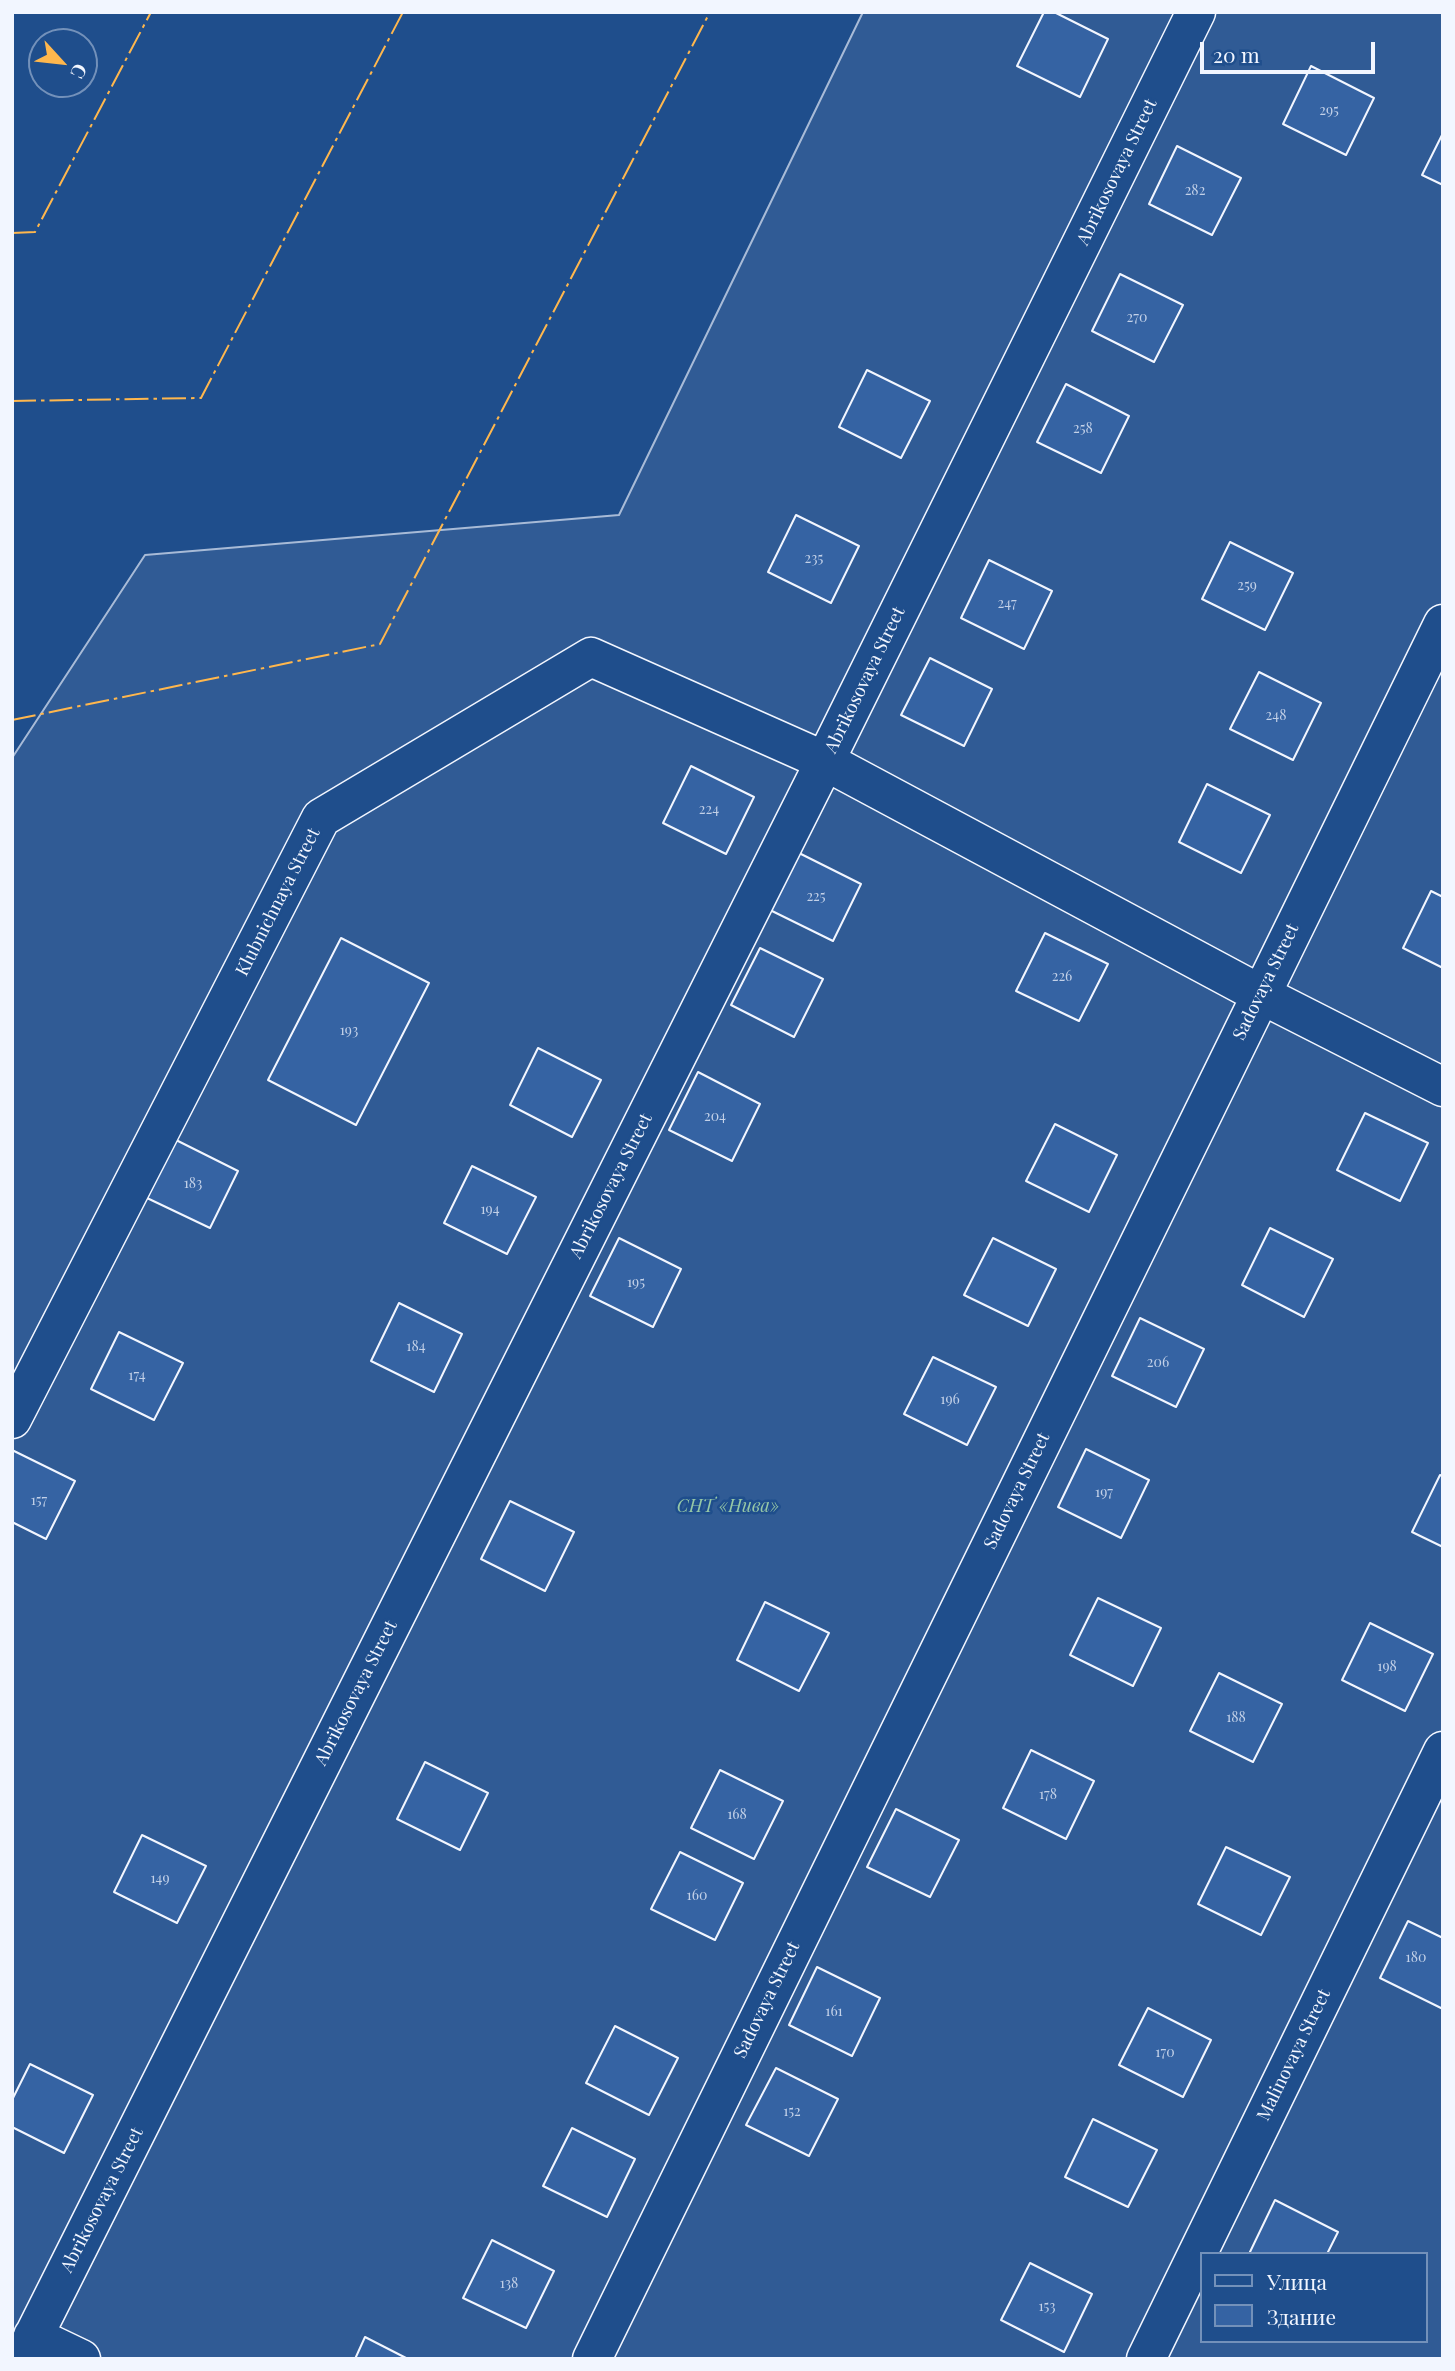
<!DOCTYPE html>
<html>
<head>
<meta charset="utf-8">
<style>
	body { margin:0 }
	#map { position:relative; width:1455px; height:2371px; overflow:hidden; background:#1f4e8c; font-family:"Playfair Display",serif }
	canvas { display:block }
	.frame { position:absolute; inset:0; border:14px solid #f2f6ff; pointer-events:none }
	.legend { position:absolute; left:1200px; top:2252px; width:228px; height:91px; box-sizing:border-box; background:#1f4e8c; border:2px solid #7391ba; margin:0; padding:9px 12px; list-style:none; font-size:21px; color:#f2f6ff }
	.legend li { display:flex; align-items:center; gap:14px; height:35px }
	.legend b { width:35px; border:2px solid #7391ba }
	.north { position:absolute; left:28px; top:28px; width:70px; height:70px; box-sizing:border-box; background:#1f4e8c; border:2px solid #7391ba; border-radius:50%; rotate:117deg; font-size:19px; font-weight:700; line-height:28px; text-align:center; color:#f2f6ff }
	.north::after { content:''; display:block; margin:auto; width:24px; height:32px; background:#ffb74d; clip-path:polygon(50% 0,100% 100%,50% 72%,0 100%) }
	.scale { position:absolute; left:1200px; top:42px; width:175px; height:32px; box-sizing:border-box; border:4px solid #f2f6ff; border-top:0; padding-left:9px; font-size:21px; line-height:24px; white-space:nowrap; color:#f2f6ff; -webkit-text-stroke:5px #1f4e8c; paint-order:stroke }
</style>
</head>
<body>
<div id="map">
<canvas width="1455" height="2371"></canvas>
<div class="frame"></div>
<ul class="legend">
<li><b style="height:9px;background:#1f4e8c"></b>Улица</li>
<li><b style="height:19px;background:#3563a3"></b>Здание</li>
</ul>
<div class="north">С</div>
<div class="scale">20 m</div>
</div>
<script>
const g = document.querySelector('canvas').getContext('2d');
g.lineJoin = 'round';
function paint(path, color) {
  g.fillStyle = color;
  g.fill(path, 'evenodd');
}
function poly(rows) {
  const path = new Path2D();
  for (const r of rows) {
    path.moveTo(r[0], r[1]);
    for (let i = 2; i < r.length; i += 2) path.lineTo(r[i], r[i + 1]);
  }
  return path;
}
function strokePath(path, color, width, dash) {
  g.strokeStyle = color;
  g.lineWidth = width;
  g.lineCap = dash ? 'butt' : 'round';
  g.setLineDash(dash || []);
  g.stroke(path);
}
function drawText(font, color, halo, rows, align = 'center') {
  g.font = font + ' "Playfair Display",serif';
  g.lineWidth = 5;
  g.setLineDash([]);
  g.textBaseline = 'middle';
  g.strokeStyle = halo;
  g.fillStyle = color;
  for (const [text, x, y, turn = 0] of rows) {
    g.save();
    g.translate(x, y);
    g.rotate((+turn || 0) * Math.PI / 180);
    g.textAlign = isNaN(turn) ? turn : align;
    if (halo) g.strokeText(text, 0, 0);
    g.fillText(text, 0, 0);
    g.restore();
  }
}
const built = poly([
	[863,12,1443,12,1443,2359,12,2359,12,758,145,555,619,515,863,12],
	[1201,2254,1425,2254,1425,2341,1201,2341,1201,2254]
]);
paint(built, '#305b95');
strokePath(built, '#a8bbd7', 2);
const building = poly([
	[1044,12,1054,12,1108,39,1080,97,1017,66,1044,12],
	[1311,66,1374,98,1346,155,1283,124,1311,66],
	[1443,133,1443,185,1422,175,1443,133],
	[1177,146,1241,178,1212,235,1149,204,1177,146],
	[1120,274,1183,305,1154,362,1092,331,1120,274],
	[867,370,930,401,901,458,839,427,867,370],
	[1066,384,1129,416,1101,473,1037,442,1066,384],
	[796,515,859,546,831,603,768,572,796,515],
	[1230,542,1293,573,1265,630,1202,599,1230,542],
	[989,560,1052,591,1024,649,961,618,989,560],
	[930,658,992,689,964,746,901,715,930,658],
	[1259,672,1321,703,1293,760,1230,729,1259,672],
	[691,766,754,797,726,854,663,823,691,766],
	[1207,784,1270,815,1241,873,1179,842,1207,784],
	[799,853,861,884,833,941,770,910,799,853],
	[1431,891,1443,897,1443,968,1403,948,1431,891],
	[1045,933,1108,964,1079,1021,1016,991,1045,933],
	[341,938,429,983,356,1125,268,1080,341,938],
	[760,948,823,979,794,1037,731,1005,760,948],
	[538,1048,601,1080,572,1137,510,1105,538,1048],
	[698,1072,760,1104,732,1161,669,1130,698,1072],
	[1365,1113,1428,1143,1400,1201,1337,1170,1365,1113],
	[1055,1124,1117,1155,1089,1212,1026,1181,1055,1124],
	[176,1140,238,1171,210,1228,147,1198,176,1140],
	[472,1166,536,1197,507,1254,444,1223,472,1166],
	[1270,1228,1333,1259,1304,1317,1242,1285,1270,1228],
	[619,1238,681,1269,653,1327,590,1296,619,1238],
	[993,1238,1056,1269,1028,1326,964,1295,993,1238],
	[399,1303,462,1334,434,1392,371,1361,399,1303],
	[1140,1318,1204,1349,1176,1407,1112,1376,1140,1318],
	[119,1332,183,1363,154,1420,91,1389,119,1332],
	[933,1357,996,1387,967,1445,904,1414,933,1357],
	[1086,1449,1149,1480,1121,1538,1058,1507,1086,1449],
	[12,1450,75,1481,46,1539,12,1522,12,1450],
	[1440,1475,1443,1476,1443,1547,1412,1532,1440,1475],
	[510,1501,574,1532,545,1591,481,1559,510,1501],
	[1098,1598,1161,1628,1133,1686,1070,1655,1098,1598],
	[765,1602,829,1633,799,1691,737,1660,765,1602],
	[1370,1623,1433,1654,1405,1711,1342,1680,1370,1623],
	[1219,1673,1282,1704,1253,1762,1190,1731,1219,1673],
	[1031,1750,1094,1781,1066,1839,1003,1808,1031,1750],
	[425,1762,488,1793,460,1850,397,1819,425,1762],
	[720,1770,783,1801,754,1859,691,1828,720,1770],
	[896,1809,959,1840,930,1897,867,1867,896,1809],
	[142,1835,206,1866,177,1923,114,1892,142,1835],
	[1226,1847,1290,1877,1261,1935,1198,1904,1226,1847],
	[680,1852,743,1883,715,1940,651,1909,680,1852],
	[1408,1921,1443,1938,1443,2009,1380,1978,1408,1921],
	[817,1967,880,1998,852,2056,789,2025,817,1967],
	[1148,2008,1211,2040,1183,2097,1119,2065,1148,2008],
	[615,2026,678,2058,649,2115,586,2083,615,2026],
	[30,2064,93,2095,64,2153,12,2127,12,2100,30,2064],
	[776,2068,838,2099,809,2156,746,2125,776,2068],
	[1093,2119,1157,2150,1128,2207,1065,2177,1093,2119],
	[572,2128,635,2159,607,2217,543,2186,572,2128],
	[1275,2200,1338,2232,1327,2254,1249,2254,1275,2200],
	[492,2240,554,2271,526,2328,463,2298,492,2240],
	[1030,2263,1092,2294,1064,2352,1001,2320,1030,2263],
	[365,2337,408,2359,355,2359,365,2337]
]);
paint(building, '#3563a3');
strokePath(building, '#f2f6ff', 2);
const minor = poly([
	[12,1419,321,818,591,657,825,761,1260,994,1443,1087],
	[33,2336,81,2359],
	[22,2359,825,761,1196,12],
	[592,2359,1443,624],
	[1146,2359,1443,1751]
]);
strokePath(minor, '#f2f6ff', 41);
strokePath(minor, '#1f4e8c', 38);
strokePath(poly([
	[12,233,35,232,151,12],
	[12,401,201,398,403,12],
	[12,720,380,644,710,12]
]), '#ffb74d', 2, [24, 5, 3.5, 5]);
drawText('14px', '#c3d1e8', null, [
	["295",1329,111],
	["282",1195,191],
	["270",1137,318],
	["258",1083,429],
	["235",814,559],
	["259",1247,586],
	["247",1007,604],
	["248",1276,716],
	["224",709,810],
	["225",816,897],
	["226",1062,977],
	["193",349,1031],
	["204",715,1117],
	["183",193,1184],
	["194",490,1210],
	["195",636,1283],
	["184",416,1347],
	["206",1158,1363],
	["174",137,1376],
	["196",950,1400],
	["197",1104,1493],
	["157",39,1501],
	["198",1387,1667],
	["188",1236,1718],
	["178",1048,1795],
	["168",737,1815],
	["149",160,1879],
	["160",697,1896],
	["180",1416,1958],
	["161",834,2012],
	["170",1165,2053],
	["152",792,2112],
	["138",509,2284],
	["153",1047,2307]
]);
drawText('18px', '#f2f6ff', '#1f4e8c', [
	["Abrikosovaya Street",1117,172,-64],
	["Abrikosovaya Street",865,680,-64],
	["Klubnichnaya Street",278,902,-63],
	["Sadovaya Street",1266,982,-64],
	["Abrikosovaya Street",611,1186,-63],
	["Sadovaya Street",1017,1491,-64],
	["Abrikosovaya Street",356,1693,-63],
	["Sadovaya Street",767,2000,-64],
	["Malinovaya Street",1294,2055,-64],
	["Abrikosovaya Street",102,2200,-63]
]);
drawText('italic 18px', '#97c8a6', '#1f4e8c', [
	["СНТ «Нива»",728,1506]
]);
</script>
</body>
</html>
